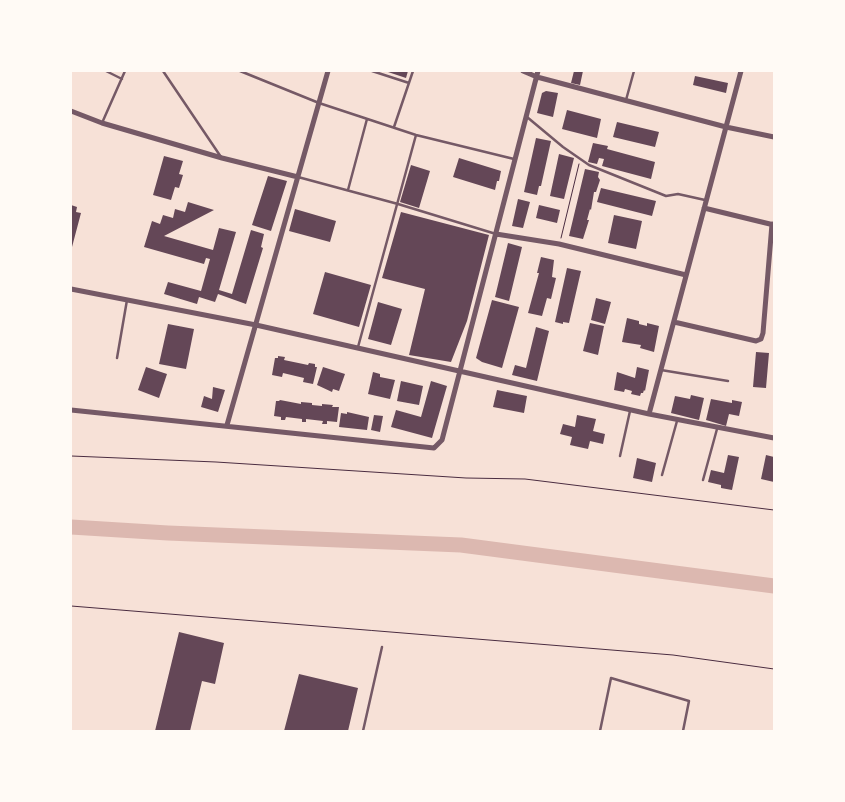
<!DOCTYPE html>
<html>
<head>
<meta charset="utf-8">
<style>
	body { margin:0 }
	#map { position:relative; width:845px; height:802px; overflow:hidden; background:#f7e1d7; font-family:"PT Sans Narrow",sans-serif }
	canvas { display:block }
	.frame { position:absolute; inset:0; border:72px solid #fffaf5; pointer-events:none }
</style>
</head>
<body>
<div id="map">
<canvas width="845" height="802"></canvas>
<div class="frame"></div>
</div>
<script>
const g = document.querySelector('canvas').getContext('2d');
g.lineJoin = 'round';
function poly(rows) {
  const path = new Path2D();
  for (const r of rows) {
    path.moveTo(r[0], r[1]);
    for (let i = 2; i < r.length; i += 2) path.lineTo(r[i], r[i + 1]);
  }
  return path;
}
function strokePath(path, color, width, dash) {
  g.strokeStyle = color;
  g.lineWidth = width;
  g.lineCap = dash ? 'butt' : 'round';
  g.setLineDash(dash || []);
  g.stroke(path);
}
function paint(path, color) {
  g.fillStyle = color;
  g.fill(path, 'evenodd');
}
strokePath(poly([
	[71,527,168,533,461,545,774,586]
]), '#dcb8b0', 15);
paint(poly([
	[385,71,408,71,406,78],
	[574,71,583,71,580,85,571,83],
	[695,76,728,83,726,93,693,85],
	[546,91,558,93,553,117,537,113,542,93],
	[567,110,601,119,597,138,562,129],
	[617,122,659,132,655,147,613,137],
	[536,138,551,141,541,186,539,186,537,195,524,192],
	[593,143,608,146,607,149,655,162,651,179,602,166,604,159,599,158,597,164,588,162],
	[559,154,574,158,564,199,550,196],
	[164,156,183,161,179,174,183,175,179,188,175,187,171,200,153,195],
	[459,158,501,171,499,181,497,181,495,190,453,177],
	[411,165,430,171,419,208,400,202],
	[585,169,599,172,598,177,600,180,596,192,594,192,591,210,590,209,587,220,589,220,583,239,569,236],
	[268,176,287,181,271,231,252,225],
	[601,188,656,201,652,216,597,202],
	[518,199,530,202,523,228,512,226],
	[188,202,214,210,164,236,213,250,219,228,236,232,219,290,232,294,251,230,264,234,261,247,263,248,246,304,218,294,215,302,199,297,197,304,164,294,168,282,201,291,210,259,206,258,204,264,144,247,152,221,160,224,163,215,173,218,175,209,185,212],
	[71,205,77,207,76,212,81,213,72,247],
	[539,205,560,210,557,223,536,218],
	[295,209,336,221,330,242,289,231],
	[401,212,489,235,467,321,451,362,409,355,425,289,382,278],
	[614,215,642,221,636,249,608,243],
	[508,243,522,247,509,301,495,297],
	[541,257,554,260,552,277,556,278,551,299,547,298,542,316,528,313,539,273,537,273],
	[567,268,581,271,569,323,563,322,563,324,555,322],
	[325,272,371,285,359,327,313,314],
	[596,298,611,302,605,324,591,320],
	[492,300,519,307,502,368,482,362,476,358],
	[378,302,402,309,391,345,368,339],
	[627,318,639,321,639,324,647,326,647,323,659,326,654,352,640,348,641,345,622,342],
	[590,323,604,326,598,355,583,351],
	[168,324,194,329,186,369,159,364],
	[536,327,549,331,537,381,512,375,515,365,526,368],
	[756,352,769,353,766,388,753,387],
	[278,356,285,357,284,360,308,365,309,363,315,364,315,367,317,367,313,384,303,382,304,378,283,373,282,377,272,375,275,358,278,358],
	[146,367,167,374,159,398,138,390],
	[323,367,345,374,339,391,333,389,332,392,317,385],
	[637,367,649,370,645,391,644,390,643,393,641,393,640,396,631,394,632,391,625,389,624,392,614,390,617,372,635,378],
	[373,372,380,374,380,377,395,380,390,399,368,394],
	[401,381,423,386,419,405,397,401],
	[431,381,447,386,432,438,391,427,396,410,421,417],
	[213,387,225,390,218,412,201,407,204,396,212,399],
	[497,390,527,396,524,413,493,407],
	[691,395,704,398,699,420,671,413,675,396,690,399],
	[711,399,732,403,732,400,742,402,739,416,729,414,726,426,706,420],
	[280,400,301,404,301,402,312,403,312,405,322,406,322,404,333,405,332,407,339,407,337,422,327,421,327,424,322,424,323,421,306,419,306,422,302,422,302,419,286,417,285,420,281,420,281,417,274,416,276,401,279,401],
	[347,412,369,417,367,430,339,427,341,413,347,414],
	[374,415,383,416,380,432,371,430],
	[577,415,596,419,593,431,605,434,603,444,590,441,588,449,570,445,572,437,560,434,563,424,575,427],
	[728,455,739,457,732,490,721,488,721,485,708,482,711,470,724,473],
	[766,455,774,457,774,482,761,479],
	[637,458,656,463,652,482,633,478],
	[179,632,224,643,215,684,202,681,190,731,155,731],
	[299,674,358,688,348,731,284,731]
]), '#644757');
strokePath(poly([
	[561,238,579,164],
	[71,456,216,462,466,478,525,479,774,510],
	[71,606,673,655,774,669]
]), '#4a2c40', 1);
strokePath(poly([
	[106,71,122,79],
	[163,71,221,157],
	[240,71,319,103,416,135,514,159],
	[372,71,409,83],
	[626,100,634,71],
	[527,117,563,147,589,165,666,196,678,194,705,200],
	[102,123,125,71],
	[394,127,413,71],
	[298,177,398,204,496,234],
	[348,190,367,119],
	[358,347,416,135],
	[117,358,127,300],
	[661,370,728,381],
	[620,456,630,411],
	[662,475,677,421],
	[703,480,717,429],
	[363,731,382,647],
	[600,731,611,678,689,701,683,731]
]), '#755966', 2.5);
strokePath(poly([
	[523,71,537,77,726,127,774,137],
	[71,111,102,123,222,158,298,177],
	[704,208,774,225],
	[496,234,559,244,686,275],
	[71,289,256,325,649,414,774,438],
	[674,322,756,341,761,339,763,333,772,224],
	[71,410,434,448,442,440,538,71],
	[649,414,741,71],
	[227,425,328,71]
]), '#755966', 5);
</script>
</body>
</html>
